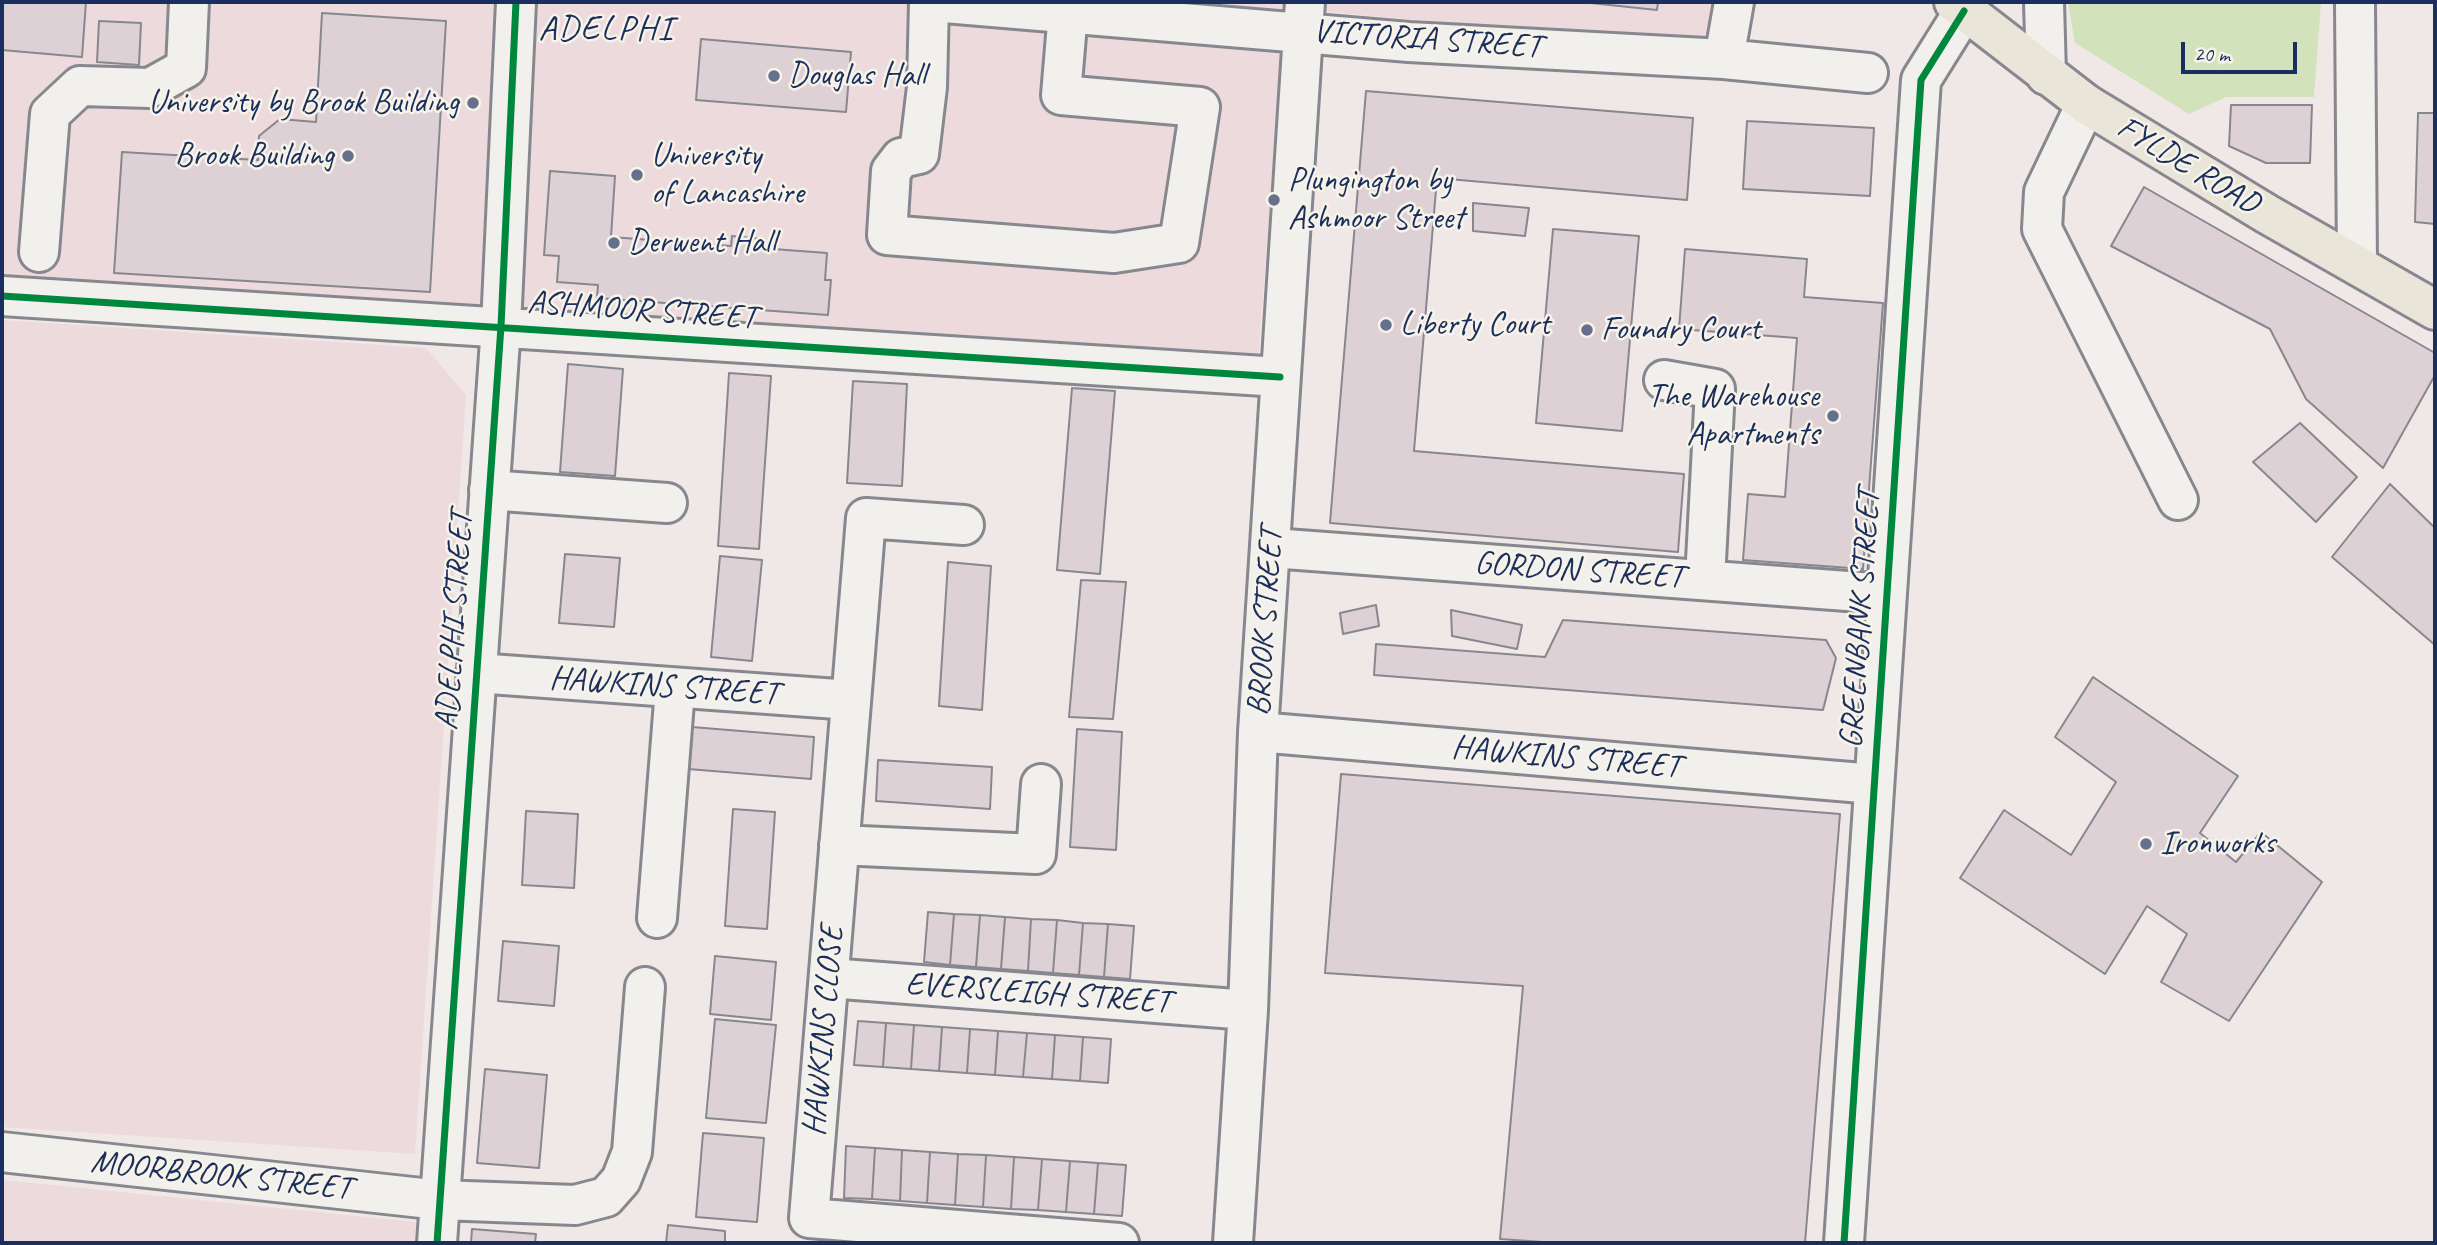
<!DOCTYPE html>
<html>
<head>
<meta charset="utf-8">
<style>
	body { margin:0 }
	#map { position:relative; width:2437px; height:1245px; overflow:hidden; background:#f0e8e6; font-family:Caveat,sans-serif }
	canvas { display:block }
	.frame { position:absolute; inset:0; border:4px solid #1b2f5e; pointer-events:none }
	.scale { position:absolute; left:2181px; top:42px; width:116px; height:32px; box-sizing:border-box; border:4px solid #1b2f5e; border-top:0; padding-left:9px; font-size:21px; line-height:24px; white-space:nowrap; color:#1b2f5e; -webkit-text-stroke:5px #f7f3e8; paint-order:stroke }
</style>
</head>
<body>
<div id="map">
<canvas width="2437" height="1245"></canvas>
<div class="frame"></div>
<div class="scale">20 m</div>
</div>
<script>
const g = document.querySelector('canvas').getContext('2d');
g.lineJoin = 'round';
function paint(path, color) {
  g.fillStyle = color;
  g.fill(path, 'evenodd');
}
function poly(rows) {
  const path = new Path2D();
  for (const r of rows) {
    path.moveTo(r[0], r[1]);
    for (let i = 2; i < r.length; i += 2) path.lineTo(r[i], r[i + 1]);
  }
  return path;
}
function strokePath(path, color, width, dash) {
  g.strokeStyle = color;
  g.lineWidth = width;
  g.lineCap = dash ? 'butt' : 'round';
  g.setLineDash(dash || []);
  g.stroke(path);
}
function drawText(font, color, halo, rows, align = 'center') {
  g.font = font + ' Caveat,sans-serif';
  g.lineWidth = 5;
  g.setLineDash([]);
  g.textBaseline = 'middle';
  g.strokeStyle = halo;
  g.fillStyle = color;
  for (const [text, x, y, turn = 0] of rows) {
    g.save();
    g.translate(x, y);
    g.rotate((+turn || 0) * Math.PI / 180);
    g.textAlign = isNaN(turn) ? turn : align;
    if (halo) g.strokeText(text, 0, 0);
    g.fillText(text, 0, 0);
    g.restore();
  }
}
paint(poly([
	[2,2,1719,2,1715,47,1285,8,1258,361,2,303],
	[2,320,426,348,466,395,415,1154,2,1127],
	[2,1180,416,1222,415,1243,2,1243]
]), '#ecdadc');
paint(poly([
	[2068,2,2321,2,2314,97,2226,97,2189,114,2075,43]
]), '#d2e2bb');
const building = poly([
	[2,2,86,2,82,57,2,50,2,2],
	[1581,2,1658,2,1657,10,1581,2],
	[322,13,446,21,430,292,114,273,122,152,258,160,259,136,280,119,316,122,322,13],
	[99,21,141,23,139,65,97,62,99,21],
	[701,39,851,52,846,112,696,100,701,39],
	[1366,91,1693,118,1687,200,1437,178,1414,451,1684,474,1678,552,1330,523,1366,91],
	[2231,105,2312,105,2310,163,2266,163,2229,146,2231,105],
	[2418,113,2435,113,2435,224,2415,222,2418,113],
	[1747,121,1874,128,1870,196,1743,189,1747,121],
	[550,171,615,176,611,237,731,246,732,236,761,239,760,248,827,253,825,280,831,280,828,315,597,298,598,285,557,282,559,256,544,255,550,171],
	[2144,187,2435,353,2435,375,2383,468,2306,399,2270,329,2111,246,2144,187],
	[1473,203,1529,208,1525,236,1473,231,1473,203],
	[1553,229,1639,236,1622,431,1536,423,1553,229],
	[1685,249,1807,259,1804,297,1883,303,1863,569,1743,560,1748,494,1785,497,1797,338,1679,329,1685,249],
	[568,364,623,369,615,476,560,472,568,364],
	[729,373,771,376,759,549,718,546,729,373],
	[853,381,907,384,902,486,847,483,853,381],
	[1072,388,1115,391,1100,574,1057,570,1072,388],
	[2300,423,2357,477,2316,522,2253,462,2300,423],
	[2390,484,2435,528,2435,645,2332,557,2390,484],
	[565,554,620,558,614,627,559,623,565,554],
	[720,556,762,560,752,661,711,657,720,556],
	[948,562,991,566,982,710,939,706,948,562],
	[1081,580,1126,582,1113,719,1069,717,1081,580],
	[1376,605,1379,626,1343,634,1340,613,1376,605],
	[1451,610,1522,625,1517,649,1452,636,1451,610],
	[1563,620,1826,640,1836,658,1823,710,1374,675,1376,644,1545,657,1563,620],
	[2093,677,2238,776,2200,833,2236,862,2261,832,2322,882,2229,1021,2161,982,2187,934,2147,906,2105,974,1960,878,2004,810,2071,855,2116,782,2055,737,2093,677],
	[692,727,814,737,811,779,688,769,692,727],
	[1077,729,1122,732,1116,850,1070,847,1077,729],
	[878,760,992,767,990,809,876,801,878,760],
	[1341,774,1840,814,1805,1243,1558,1243,1500,1239,1523,986,1325,973,1341,774],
	[733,809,775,812,767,929,725,926,733,809],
	[526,811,578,814,574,888,522,885,526,811],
	[928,912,954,914,950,965,924,962,928,912],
	[954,914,980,915,976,967,950,965,954,914],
	[980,915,1005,917,1001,969,976,967,980,915],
	[1005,917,1031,919,1028,971,1001,969,1005,917],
	[1031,919,1057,920,1053,973,1028,971,1031,919],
	[1057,920,1083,923,1079,975,1053,973,1057,920],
	[1083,923,1108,924,1104,977,1079,975,1083,923],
	[1108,924,1134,926,1130,979,1104,977,1108,924],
	[503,941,559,946,554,1006,498,1001,503,941],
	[715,956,776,962,771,1020,710,1014,715,956],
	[715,1019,776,1025,766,1123,706,1118,715,1019],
	[858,1021,886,1023,883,1067,854,1065,858,1021],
	[886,1023,914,1025,911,1069,883,1067,886,1023],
	[914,1025,942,1027,939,1071,911,1069,914,1025],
	[942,1027,970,1029,967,1073,939,1071,942,1027],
	[970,1029,998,1031,995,1075,967,1073,970,1029],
	[998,1031,1027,1033,1023,1077,995,1075,998,1031],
	[1027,1033,1055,1035,1052,1079,1023,1077,1027,1033],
	[1055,1035,1083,1037,1080,1081,1052,1079,1055,1035],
	[1083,1037,1111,1039,1108,1083,1080,1081,1083,1037],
	[485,1069,547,1075,539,1168,477,1163,485,1069],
	[703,1133,764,1138,757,1222,696,1217,703,1133],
	[846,1146,875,1148,872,1199,844,1198,846,1146],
	[875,1148,902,1150,900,1201,872,1199,875,1148],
	[902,1150,930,1152,927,1203,900,1201,902,1150],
	[930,1152,958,1154,955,1205,927,1203,930,1152],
	[958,1154,986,1155,983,1207,955,1205,958,1154],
	[986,1155,1014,1157,1011,1209,983,1207,986,1155],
	[1014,1157,1042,1159,1038,1210,1011,1209,1014,1157],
	[1042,1159,1070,1161,1066,1212,1038,1210,1042,1159],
	[1070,1161,1098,1163,1094,1214,1066,1212,1070,1161],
	[1098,1163,1126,1165,1122,1216,1094,1214,1098,1163],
	[668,1225,725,1231,725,1243,666,1243,668,1225],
	[472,1229,536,1234,535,1243,471,1243,472,1229]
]);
paint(building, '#ded1d5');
strokePath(building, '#87878f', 2);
const minor = poly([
	[929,2,927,87,919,154,901,158,891,171,887,235,1114,253,1179,243,1200,107,1061,95,1068,12],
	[933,2,1409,42,1724,59,1868,73],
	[2044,2,2046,75],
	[2355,2,2357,264],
	[1724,59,1734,2],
	[2086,104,2044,192,2042,229,2178,500],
	[39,252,50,114,80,86,150,88,186,68,189,2],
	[2,296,1280,377],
	[1664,380,1715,389,1705,580],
	[489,490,667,503],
	[964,525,866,518,809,1218,1119,1243],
	[1272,548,1887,594],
	[476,673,851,700],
	[1258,732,1874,784],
	[839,845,1036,854,1041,784],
	[657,918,675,689],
	[829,978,1248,1010],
	[2,1152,440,1200,575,1205,606,1197,621,1180,632,1152,645,987],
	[437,1243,501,326,516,2],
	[1233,1243,1248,1010,1258,732,1305,2],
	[1844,1243,1921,80,1964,11]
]);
const major = poly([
	[1954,2,2086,104,2267,214,2435,310]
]);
strokePath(minor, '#87878f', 44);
strokePath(major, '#87878f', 44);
strokePath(minor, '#f2f0ec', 38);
strokePath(major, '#eae5d9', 38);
strokePath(poly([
	[2,296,1280,377],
	[437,1243,501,326,516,2],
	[1844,1243,1921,80,1964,11]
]), '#00873e', 7);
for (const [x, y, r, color] of [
	[774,76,7,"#66708e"],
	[473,103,7,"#66708e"],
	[348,156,7,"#66708e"],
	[637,175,7,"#66708e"],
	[1274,200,7,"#66708e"],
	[614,243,7,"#66708e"],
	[1386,325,7,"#66708e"],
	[1587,330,7,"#66708e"],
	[1833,416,7,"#66708e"],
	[2146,844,7,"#66708e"]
]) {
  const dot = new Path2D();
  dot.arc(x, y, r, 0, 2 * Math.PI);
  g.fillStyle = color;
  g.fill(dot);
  strokePath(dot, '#f7f3e8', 2.5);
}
drawText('33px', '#1b2f5e', '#f7f3e8', [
	["VICTORIA STREET",1427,40,4],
	["FYLDE ROAD",2188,166,31],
	["ASHMOOR STREET",642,311,4],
	["GORDON STREET",1579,571,4],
	["GREENBANK STREET",1861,619,-86],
	["ADELPHI STREET",455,621,-86],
	["BROOK STREET",1266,622,-86],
	["HAWKINS STREET",664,687,4],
	["HAWKINS STREET",1566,758,5],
	["EVERSLEIGH STREET",1038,994,4],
	["HAWKINS CLOSE",824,1031,-85],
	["MOORBROOK STREET",221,1176,6]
]);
drawText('33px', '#1b2f5e', '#f7f3e8', [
	["Douglas Hall",788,76],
	["University by Brook Building",459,103,"right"],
	["Brook Building",334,156,"right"],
	["University",651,156],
	["of Lancashire",651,194],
	["Plungington by",1288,181],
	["Ashmoor Street",1288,219],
	["Derwent Hall",628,243],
	["Liberty Court",1400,325],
	["Foundry Court",1601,330],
	["The Warehouse",1819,397,"right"],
	["Apartments",1819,435,"right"],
	["Ironworks",2160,844]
], 'left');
g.letterSpacing = '2px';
drawText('35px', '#1b2f5e', '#f7f3e8', [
	["ADELPHI",606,30]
]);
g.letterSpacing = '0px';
</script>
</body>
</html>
